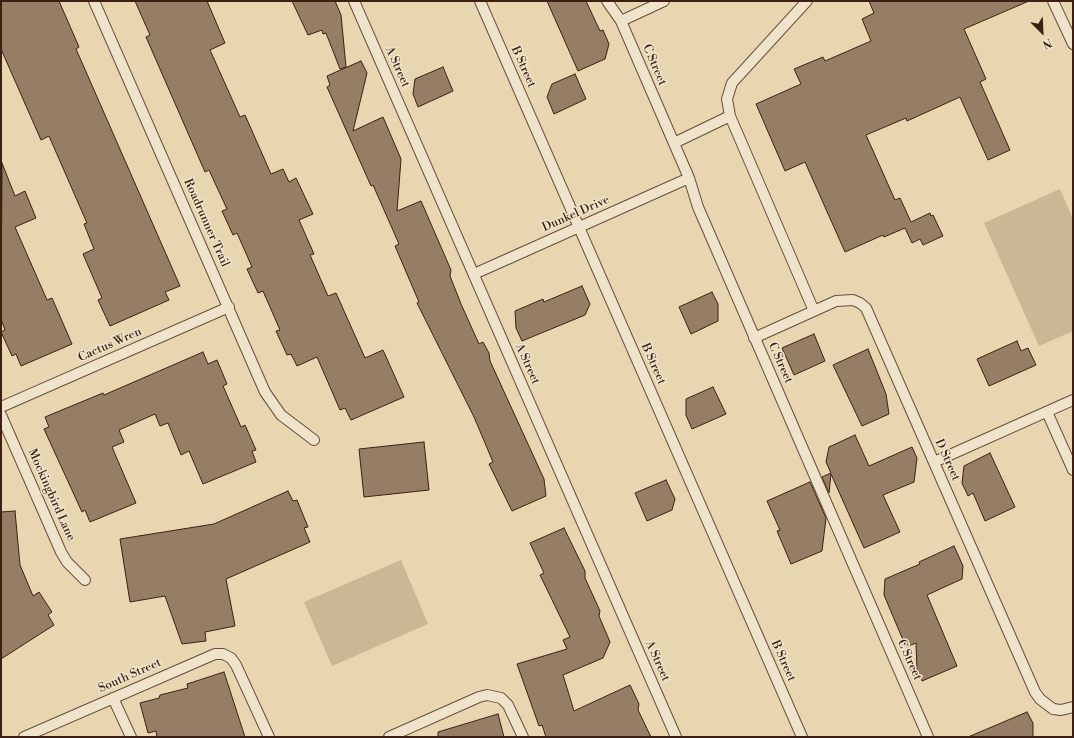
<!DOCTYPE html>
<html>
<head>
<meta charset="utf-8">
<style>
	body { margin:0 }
	#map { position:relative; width:1074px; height:738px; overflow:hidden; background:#e7d6af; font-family:"Libre Bodoni",serif }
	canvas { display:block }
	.frame { position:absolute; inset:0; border:2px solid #3e1f13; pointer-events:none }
	.north { position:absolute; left:1022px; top:12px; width:40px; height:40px; -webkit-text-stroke:3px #efe4cb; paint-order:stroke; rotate:156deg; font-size:11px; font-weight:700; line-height:16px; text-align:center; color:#3e1f13 }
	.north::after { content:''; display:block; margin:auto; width:14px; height:18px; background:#3e1f13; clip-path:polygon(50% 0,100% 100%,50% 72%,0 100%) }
</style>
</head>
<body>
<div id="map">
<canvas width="1074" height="738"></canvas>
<div class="frame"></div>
<div class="north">N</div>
</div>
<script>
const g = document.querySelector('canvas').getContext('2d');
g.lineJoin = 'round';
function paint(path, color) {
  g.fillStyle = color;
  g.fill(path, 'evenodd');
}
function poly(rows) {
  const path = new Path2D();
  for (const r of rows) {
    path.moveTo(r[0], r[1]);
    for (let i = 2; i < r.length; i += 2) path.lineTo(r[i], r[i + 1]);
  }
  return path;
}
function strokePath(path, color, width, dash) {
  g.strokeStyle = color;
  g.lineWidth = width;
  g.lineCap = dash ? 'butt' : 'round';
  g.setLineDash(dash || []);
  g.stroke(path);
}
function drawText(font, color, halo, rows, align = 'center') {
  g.font = font + ' "Libre Bodoni",serif';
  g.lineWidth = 3;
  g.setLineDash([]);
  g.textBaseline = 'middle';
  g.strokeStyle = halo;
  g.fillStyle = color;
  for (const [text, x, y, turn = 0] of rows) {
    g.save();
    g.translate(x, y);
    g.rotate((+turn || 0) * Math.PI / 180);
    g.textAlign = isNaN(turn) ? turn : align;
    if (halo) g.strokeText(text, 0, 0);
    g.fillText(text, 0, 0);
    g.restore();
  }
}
paint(poly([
	[1060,189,1073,219,1073,331,1039,346,984,223],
	[401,560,428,624,332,666,304,602]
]), '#cab794');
const building = poly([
	[1,1,59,1,79,47,76,49,180,286,165,292,169,300,110,326,98,300,102,298,83,254,94,249,84,224,87,223,49,136,41,140,1,49,1,1],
	[135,1,207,1,225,43,210,50,240,117,245,115,271,174,283,169,289,182,296,178,313,214,299,220,314,254,310,255,328,296,336,293,365,358,383,350,404,397,351,420,345,408,340,410,317,357,297,366,291,354,287,355,276,331,280,330,263,291,258,293,247,269,252,267,237,233,233,235,222,211,227,209,209,170,205,172,146,37,150,35,135,1],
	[292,1,335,1,341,15,346,67,340,69,326,33,323,34,322,30,308,35,292,1],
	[547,1,586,1,600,31,603,30,609,44,605,59,578,71,547,1],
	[869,1,1029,1,964,29,986,79,980,82,1010,150,988,160,960,97,907,121,906,118,866,135,895,200,900,198,911,222,930,213,931,216,933,215,943,236,923,245,920,239,912,243,905,228,884,237,883,235,845,252,805,162,785,171,756,104,801,84,794,69,823,57,825,61,871,41,862,19,874,13,869,1],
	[361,61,367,73,353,131,383,117,401,159,397,211,421,201,451,270,450,276,461,304,479,344,483,342,489,353,490,361,544,479,546,496,512,511,489,464,493,462,474,417,417,303,419,302,395,246,399,244,373,185,371,186,327,87,330,85,327,76,361,61],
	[443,67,453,91,418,107,413,94,415,79,443,67],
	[575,74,586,99,554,114,547,97,552,84,575,74],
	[2,163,15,196,25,191,36,218,15,227,47,300,52,298,72,344,21,366,16,354,12,356,1,332,5,330,1,319,2,163],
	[582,286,590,304,585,315,522,341,516,328,515,311,543,299,544,302,582,286],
	[712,292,718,304,718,321,691,334,679,307,712,292],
	[814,334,825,361,794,375,782,348,814,334],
	[1017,341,1021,351,1028,348,1036,365,989,386,977,359,1017,341],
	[868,349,886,394,889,414,862,426,833,365,868,349],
	[203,352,208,364,217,360,227,384,223,386,241,427,245,425,256,450,252,451,256,462,203,484,189,451,181,455,168,423,160,426,155,414,119,430,124,442,112,447,136,503,90,522,85,510,82,512,44,429,49,427,45,417,103,393,104,395,203,352],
	[713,387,726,414,692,429,686,415,686,399,713,387],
	[855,435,869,466,912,447,917,458,914,482,883,495,900,532,864,548,831,474,829,493,822,477,831,473,826,462,829,447,855,435],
	[424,442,429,490,364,497,359,449,424,442],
	[990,453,1015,507,985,521,973,493,968,496,962,483,964,466,990,453],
	[666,480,675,499,672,510,647,521,635,493,666,480],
	[810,482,826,518,822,551,791,564,777,531,780,530,767,501,810,482],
	[288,491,293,501,297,500,308,527,304,528,310,542,226,579,235,626,205,632,206,641,182,644,165,596,130,602,120,539,214,524,288,491],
	[15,511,20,565,33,596,39,592,52,612,48,615,54,625,1,659,1,512,15,511],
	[564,528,585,571,585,578,600,611,599,616,610,642,603,658,563,675,574,711,630,685,639,704,638,710,651,737,546,737,542,725,539,726,517,664,567,649,563,640,570,637,540,575,544,573,530,543,564,528],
	[954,546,963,566,962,579,927,595,957,666,922,681,917,670,916,643,906,647,884,595,885,579,920,564,919,562,954,546],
	[224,672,245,737,157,737,156,731,148,733,140,703,159,698,160,695,188,688,187,684,224,672],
	[1027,712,1033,723,1033,737,968,737,1027,712],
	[498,714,504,737,438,737,438,732,498,714]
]);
paint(building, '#967e64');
strokePath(building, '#3e1f13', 1);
const service = poly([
	[94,1,265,392,281,415,314,440],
	[354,1,676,737],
	[480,1,802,737],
	[607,1,621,21,689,178,698,207,928,737],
	[807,1,732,83,727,99,730,116,814,311],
	[1053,1,1073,44],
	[621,21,664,1],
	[674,143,730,116],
	[474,274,689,178],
	[754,338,836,301,853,300,860,303,866,308,1035,692,1040,699,1053,709,1061,710,1073,707],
	[1,407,229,307],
	[1047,412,1073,470],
	[1,415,61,552,67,562,85,580],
	[934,462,1073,400],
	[113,698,131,737],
	[24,737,215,654,223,654,231,658,236,665,269,737],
	[389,737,479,697,487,695,501,698,508,705,523,737]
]);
strokePath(service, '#684d3a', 12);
strokePath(service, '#efe4cb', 10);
drawText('12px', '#3e1f13', '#efe4cb', [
	["C Street",654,65,67],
	["A Street",397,67,66],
	["B Street",523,67,66],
	["Dunkel Drive",576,214,-24],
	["Roadrunner Trail",206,223,66],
	["Cactus Wren",110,345,-24],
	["C Street",780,363,66],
	["A Street",527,364,66],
	["B Street",653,364,66],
	["D Street",947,460,66],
	["Mockingbird Lane",51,495,66],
	["C Street",909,660,66],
	["A Street",657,661,66],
	["B Street",783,661,66],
	["South Street",130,676,-24]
]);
</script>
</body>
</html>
